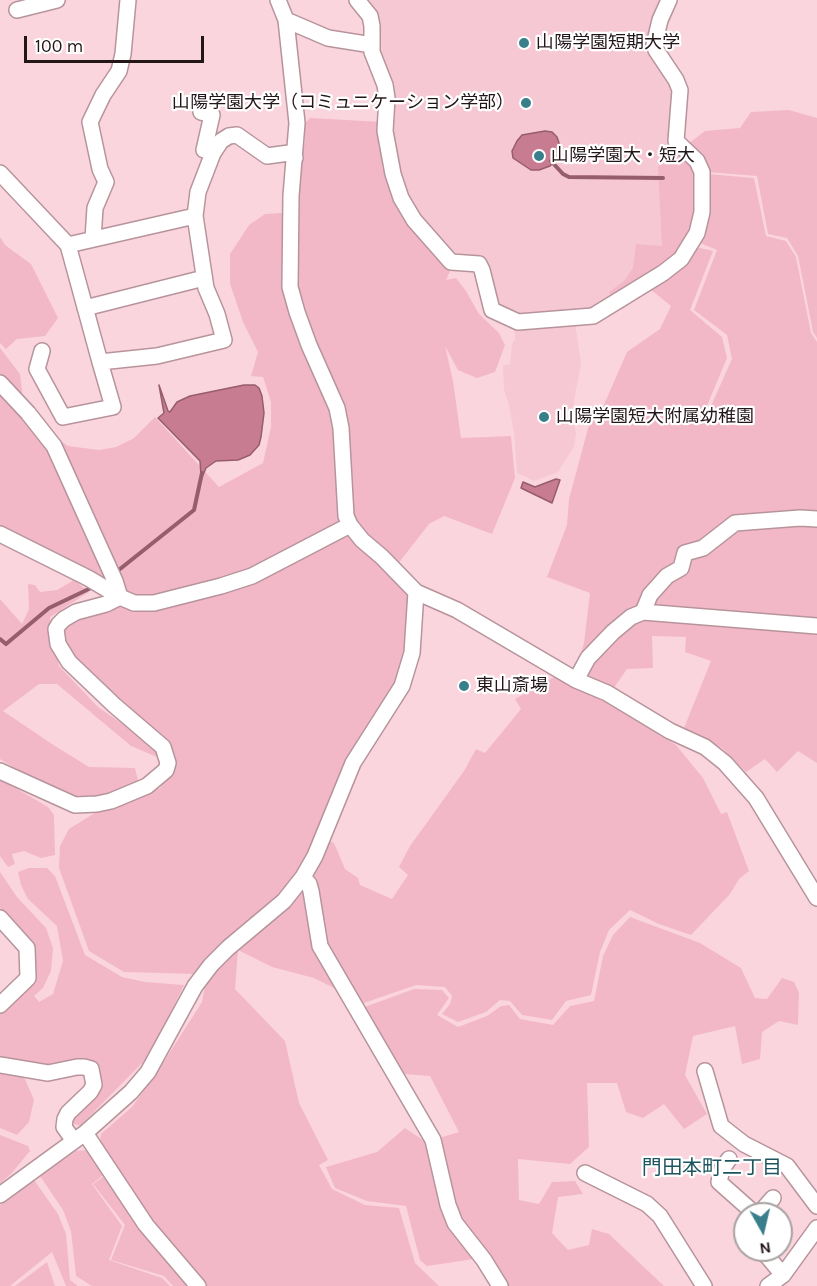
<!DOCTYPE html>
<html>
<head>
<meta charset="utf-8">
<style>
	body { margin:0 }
	#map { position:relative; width:817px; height:1286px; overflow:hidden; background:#fbd5de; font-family:Karla,sans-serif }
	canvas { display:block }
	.north { position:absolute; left:733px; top:1202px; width:60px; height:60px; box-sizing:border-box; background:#fff; border:2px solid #a7a2a3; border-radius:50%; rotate:172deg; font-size:16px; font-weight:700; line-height:24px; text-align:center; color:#231619 }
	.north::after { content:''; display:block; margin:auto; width:21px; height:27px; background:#397e8b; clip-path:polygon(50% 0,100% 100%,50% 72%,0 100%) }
	.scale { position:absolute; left:24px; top:36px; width:180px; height:27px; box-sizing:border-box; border:3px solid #231619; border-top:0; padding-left:8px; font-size:18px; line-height:21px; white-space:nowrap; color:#231619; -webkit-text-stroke:4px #fff; paint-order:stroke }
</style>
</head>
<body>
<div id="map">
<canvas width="817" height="1286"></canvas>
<div class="north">N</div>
<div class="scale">100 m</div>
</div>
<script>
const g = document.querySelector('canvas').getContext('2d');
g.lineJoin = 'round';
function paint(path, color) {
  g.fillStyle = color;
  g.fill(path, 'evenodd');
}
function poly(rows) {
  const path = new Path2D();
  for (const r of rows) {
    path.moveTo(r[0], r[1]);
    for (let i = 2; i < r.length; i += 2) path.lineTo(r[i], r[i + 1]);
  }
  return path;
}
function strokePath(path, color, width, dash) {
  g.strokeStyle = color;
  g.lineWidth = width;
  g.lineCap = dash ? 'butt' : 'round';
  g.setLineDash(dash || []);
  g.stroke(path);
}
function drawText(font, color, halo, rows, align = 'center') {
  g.font = font + ' Karla,"Noto Sans JP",sans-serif';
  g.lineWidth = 4.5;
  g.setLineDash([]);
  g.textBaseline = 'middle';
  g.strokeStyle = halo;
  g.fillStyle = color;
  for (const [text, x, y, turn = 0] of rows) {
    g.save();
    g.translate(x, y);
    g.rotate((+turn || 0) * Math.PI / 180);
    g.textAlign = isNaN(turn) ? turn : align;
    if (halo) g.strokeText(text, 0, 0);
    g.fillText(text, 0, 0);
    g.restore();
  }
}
paint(poly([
	[361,0,664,0,651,35,674,86,670,139,692,161,698,187,678,255,589,313,522,318,496,307,488,271,456,257,412,210,402,190,376,51,382,49,373,13],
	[575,322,581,364,574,400,573,418,576,434,574,447,558,472,534,481,517,473,514,432,509,405,504,390,503,366,510,364,512,344,515,339,514,326]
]), '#f6c8d3');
paint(poly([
	[789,110,817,118,817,338,813,332,798,256,787,238,768,234,757,176,707,172,695,173,696,189,696,247,713,251,690,310,722,337,727,358,704,413,603,407,627,352,660,329,671,306,650,289,621,310,609,292,624,281,633,268,636,244,662,246,658,167,705,131,740,128,751,112],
	[310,118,382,122,378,146,383,147,382,168,386,173,406,215,450,271,446,280,456,278,466,291,479,314,499,333,505,345,495,372,477,378,458,370,445,346,453,381,461,438,511,436,515,478,492,534,444,516,429,524,390,574,395,581,410,595,403,669,375,719,341,771,316,835,334,843,345,869,358,878,360,885,392,899,408,875,399,867,410,846,464,771,476,749,485,753,521,709,515,699,554,677,598,698,676,745,703,778,721,814,727,812,749,871,739,879,730,894,691,935,659,924,630,910,609,930,600,952,591,995,566,1001,552,1020,522,1015,510,1001,500,1000,486,1012,458,1022,442,1014,450,1004,452,996,445,987,416,985,364,1003,314,978,272,967,238,950,235,989,285,1041,299,1103,328,1160,319,1165,332,1189,365,1205,399,1208,415,1263,439,1286,173,1286,164,1276,111,1260,125,1225,93,1184,114,1169,100,1143,101,1134,132,1107,156,1074,202,1002,205,985,196,974,124,972,89,951,59,868,60,846,69,829,98,811,160,788,172,770,167,747,73,657,61,640,63,629,78,618,101,610,105,582,0,529,0,348,20,374,25,417,68,446,99,450,116,447,134,438,155,417,219,487,263,463,271,427,271,402,263,377,251,376,258,352,243,322,230,284,230,254,249,225,265,214,299,212,297,180,305,141,305,123],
	[708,174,754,178,766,236,786,241,796,257,811,333,817,342,817,763,798,751,777,772,765,759,746,772,722,748,684,728,711,661,685,652,686,637,652,636,653,668,627,669,613,689,576,670,584,643,590,593,547,577,567,525,569,499,593,410,606,413,706,417,732,359,727,335,694,310,717,250,698,242],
	[0,237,5,245,31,264,58,318,45,336,17,339,6,349,0,343],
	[74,580,89,592,50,617,50,630,59,666,98,707,156,747,157,757,131,746,57,684,39,684,3,711,55,746,89,767,135,768,139,785,98,798,76,798,46,787,0,759,0,599,22,624,29,609,28,584,35,585,40,592,57,590],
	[0,779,48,807,54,815,55,855,41,858,24,851,12,854,15,864,8,867,0,856],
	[29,868,47,868,55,876,85,955,122,977,145,982,184,985,150,1055,80,1126,72,1123,73,1117,94,1095,102,1083,97,1069,63,1064,40,1066,0,1059,0,1013,34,980,33,945,0,908,0,872,17,897,46,928,53,948,51,971,43,988,34,996,39,1002,53,994,63,961,57,926,28,899,21,885,18,872],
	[630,917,700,943,741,968,755,998,767,999,782,978,794,982,799,993,798,1025,779,1021,762,1032,760,1059,742,1064,735,1026,693,1036,685,1075,707,1114,684,1129,664,1104,643,1118,626,1112,617,1083,587,1083,589,1147,570,1164,518,1159,519,1200,539,1204,552,1182,575,1181,583,1194,558,1197,552,1233,568,1250,589,1245,592,1229,609,1234,664,1286,500,1286,474,1259,427,1266,420,1260,406,1206,367,1201,335,1188,326,1167,377,1152,405,1128,426,1142,459,1132,430,1076,403,1074,362,1008,414,989,442,990,449,998,437,1015,458,1027,487,1016,501,1006,509,1005,520,1019,553,1025,570,1006,594,1001,603,956,613,935],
	[0,1072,24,1077,34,1100,29,1122,17,1135,0,1128],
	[0,1135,28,1146,30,1151,11,1174,0,1183],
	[87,1150,106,1173,92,1184,122,1226,109,1260,162,1278,170,1286,92,1286,76,1276,71,1231,63,1210,40,1176,76,1151],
	[34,1180,58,1214,66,1234,70,1280,78,1286,66,1286,52,1252,10,1286,0,1286,0,1205],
	[47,1262,55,1286,15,1286]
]), '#f2b8c7');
const water = poly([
	[545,131,552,132,557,137,561,149,559,157,550,166,539,170,531,170,513,158,512,151,517,141,522,135,545,131],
	[159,385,168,411,170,412,177,402,190,396,244,385,255,385,259,388,262,396,264,413,261,437,259,445,250,455,238,460,216,461,206,468,203,475,201,475,200,461,158,418,164,413,159,385],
	[556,479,560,480,552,503,521,488,523,482,535,487,556,479]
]);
paint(water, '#c77c91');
strokePath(water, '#965d6d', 1.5);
strokePath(poly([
	[551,161,563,174,569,177,663,178],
	[115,573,194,510,202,473],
	[0,639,6,644,49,608,93,587]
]), '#965d6d', 4);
const minor = poly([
	[278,0,286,20,297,123,291,196,290,287,297,312,309,345,337,408,341,428,346,516,350,525,362,540,382,557,416,592,457,610,576,680,607,693,670,731,705,747,725,763,756,798,817,898],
	[357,0,370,16,372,26,372,45],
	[17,10,57,0],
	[286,20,328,38,372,45,372,52,385,85,387,98,385,131,393,174,401,198,414,220,451,262,479,264,482,270,492,310,518,322,593,316,663,273,681,259,697,233,702,212,702,172,697,161,676,141,680,90,676,80,656,50,654,45,660,20,669,0],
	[201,112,212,115,204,150,213,153],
	[0,173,68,245,100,362,157,356,224,340,217,314,206,288,195,216,198,192,213,153,221,141,229,136,237,135,267,156,289,153,295,158],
	[93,239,95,208,106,182,100,169,90,122,103,95,119,71,123,54,128,0],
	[68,245,195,216],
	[85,308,204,278],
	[42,351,37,369,63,417,113,407,100,362],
	[0,383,28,413,54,446,115,581,120,597],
	[0,534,88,578,120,597,134,603,154,603,221,586,252,576,350,525],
	[643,612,650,595,667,576,681,568,685,553,703,548,735,523,800,518,817,519],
	[576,680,588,658,613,632,631,617,643,612,817,626],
	[0,771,75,805,97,804,111,801,147,786,166,770,168,763,163,747,114,705,69,662,58,644,56,629,59,624,64,619,76,612,106,604,120,597],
	[303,877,309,884,311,891,320,946,433,1140,448,1205,455,1223,484,1260,500,1286],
	[0,918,27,948,28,978,0,1005],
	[0,1065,48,1073,77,1067,84,1067,91,1069,94,1085,90,1092,68,1113,65,1119,64,1127,74,1141],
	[705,1071,721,1126,744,1144,787,1166,817,1206],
	[85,1133,146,1225,198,1286],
	[729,1159,722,1169,719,1182,755,1214],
	[585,1173,647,1204,660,1216,704,1286],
	[0,1195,85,1133,131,1092,148,1072,195,986,211,965,228,948,284,901,303,877,315,856,353,763,402,686,412,653,416,592],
	[759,1214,773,1198],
	[762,1250,783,1275],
	[768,1286,783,1275,817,1228]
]);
strokePath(minor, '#b7949c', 18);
strokePath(minor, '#fff', 15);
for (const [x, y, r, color] of [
	[524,43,6,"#397e8b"],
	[526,103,6,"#397e8b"],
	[539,156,6,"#397e8b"],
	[544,417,6,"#397e8b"],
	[464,686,6,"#397e8b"]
]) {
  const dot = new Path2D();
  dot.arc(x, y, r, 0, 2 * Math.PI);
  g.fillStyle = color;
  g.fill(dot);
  strokePath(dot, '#fff', 2);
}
drawText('18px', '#231619', '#fff', [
	["山陽学園短期大学",536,43],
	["山陽学園大学（コミュニケーション学部）",514,103,"right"],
	["山陽学園大・短大",551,156],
	["山陽学園短大附属幼稚園",556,417],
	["東山斎場",476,686]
], 'left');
drawText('20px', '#1d555f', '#fff', [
	["門田本町二丁目",712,1168]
]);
</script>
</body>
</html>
